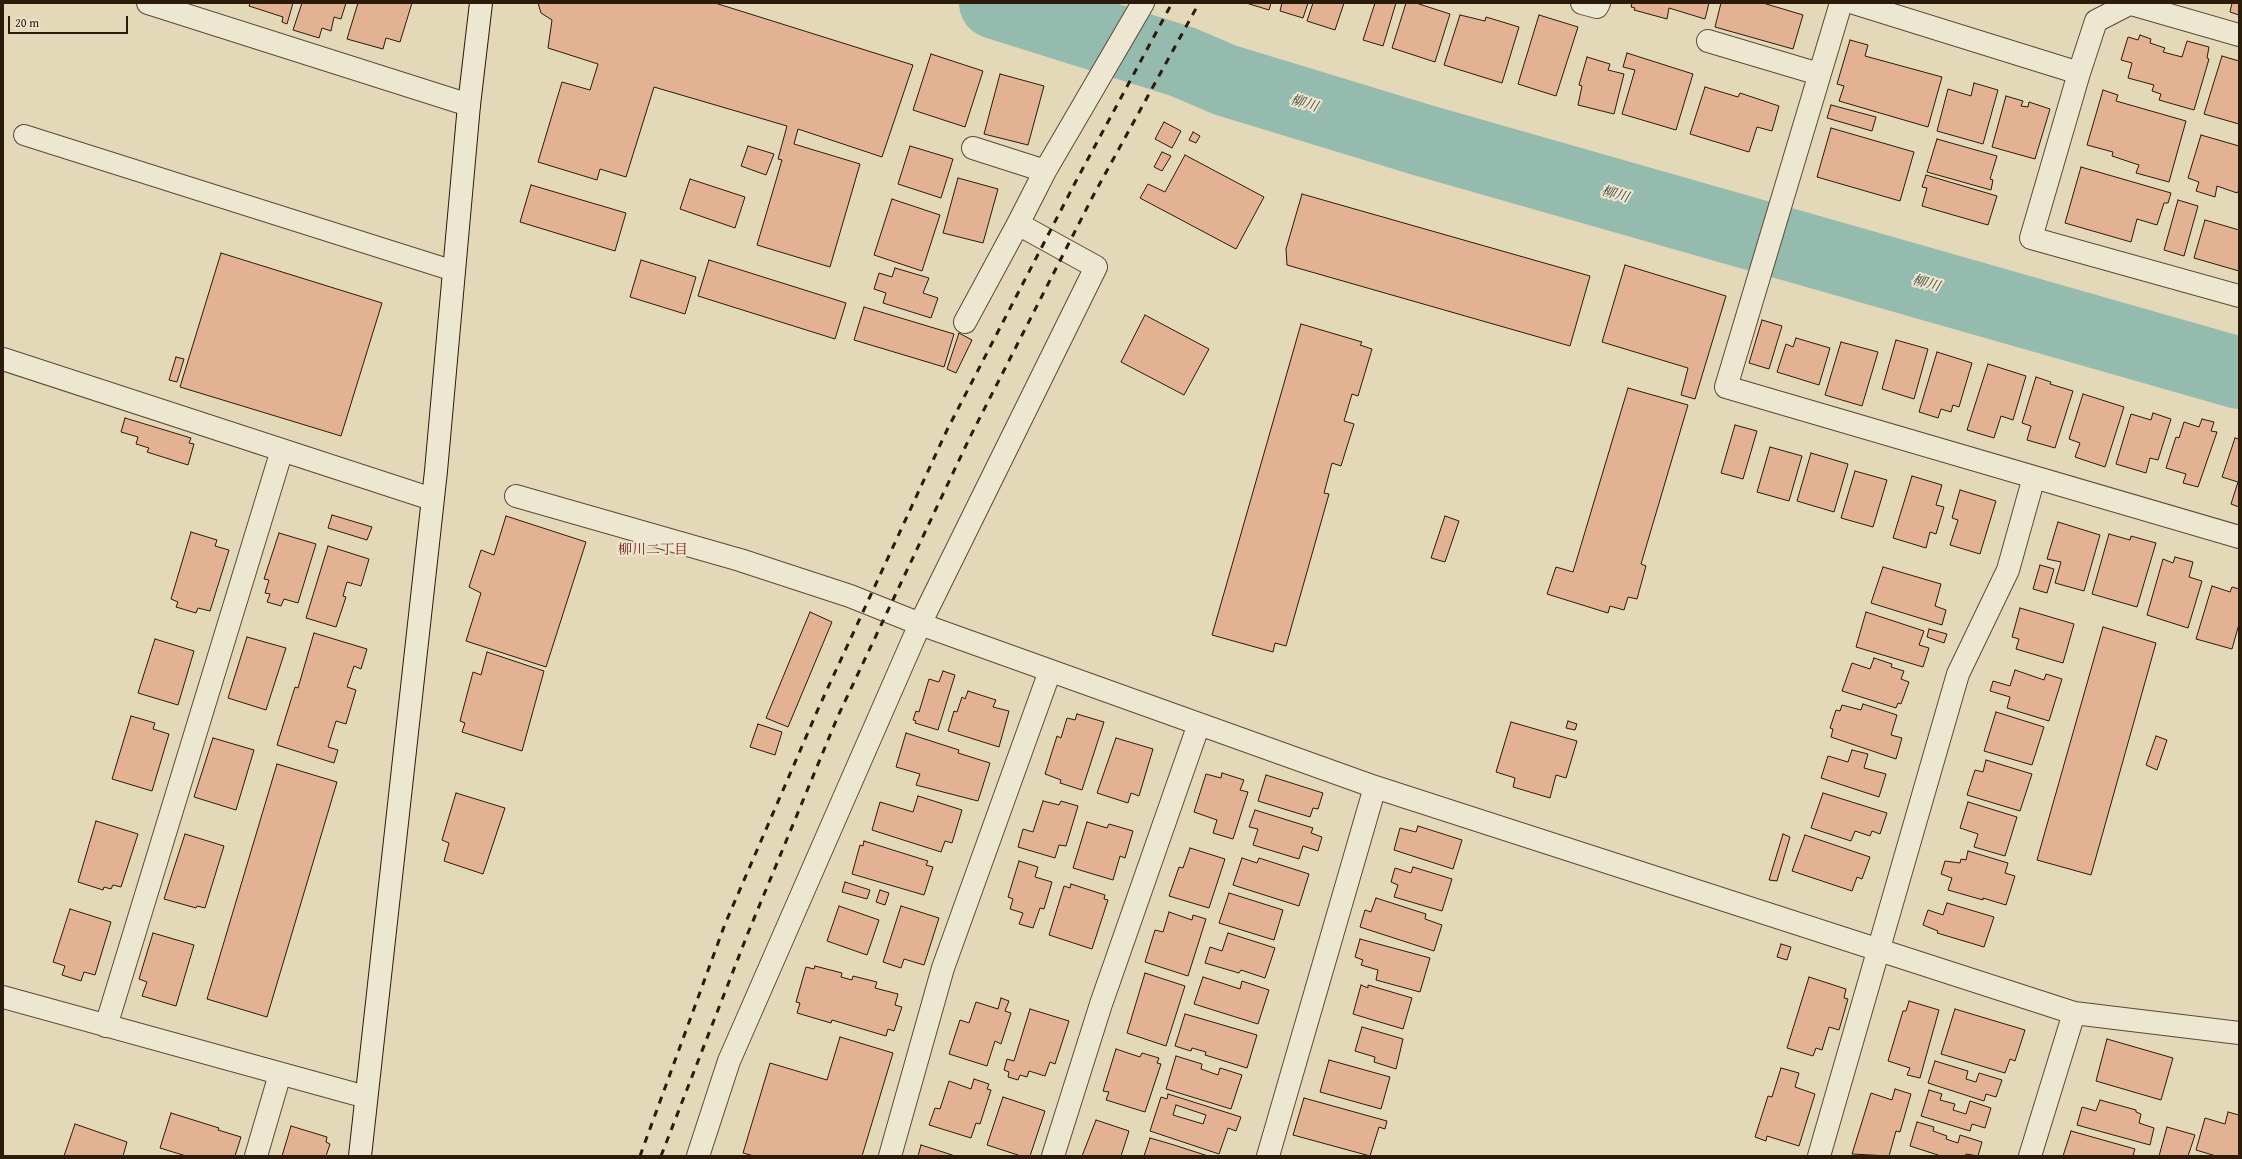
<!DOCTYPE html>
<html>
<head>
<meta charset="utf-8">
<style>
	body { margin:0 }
	#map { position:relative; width:2242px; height:1159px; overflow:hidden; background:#e3d8b8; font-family:"Gentium Book Plus",serif }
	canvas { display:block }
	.frame { position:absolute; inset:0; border:4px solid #2c1a0a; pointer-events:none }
	.scale { position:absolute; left:8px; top:16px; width:120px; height:18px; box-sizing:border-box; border:2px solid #2c1a0a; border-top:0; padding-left:5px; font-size:12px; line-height:14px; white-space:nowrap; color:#2c1a0a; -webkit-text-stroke:3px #ede6d1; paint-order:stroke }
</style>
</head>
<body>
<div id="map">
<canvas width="2242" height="1159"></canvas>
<div class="frame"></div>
<div class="scale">20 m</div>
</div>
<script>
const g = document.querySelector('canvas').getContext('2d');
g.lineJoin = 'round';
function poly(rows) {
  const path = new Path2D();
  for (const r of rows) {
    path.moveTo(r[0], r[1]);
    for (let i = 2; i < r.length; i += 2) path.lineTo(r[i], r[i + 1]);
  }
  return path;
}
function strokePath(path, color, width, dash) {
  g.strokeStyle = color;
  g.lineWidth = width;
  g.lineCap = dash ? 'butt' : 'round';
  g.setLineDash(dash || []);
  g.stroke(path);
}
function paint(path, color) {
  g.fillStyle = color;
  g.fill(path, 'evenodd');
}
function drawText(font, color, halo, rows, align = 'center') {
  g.font = font + ' "Gentium Book Plus","Noto Serif JP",serif';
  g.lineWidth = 4;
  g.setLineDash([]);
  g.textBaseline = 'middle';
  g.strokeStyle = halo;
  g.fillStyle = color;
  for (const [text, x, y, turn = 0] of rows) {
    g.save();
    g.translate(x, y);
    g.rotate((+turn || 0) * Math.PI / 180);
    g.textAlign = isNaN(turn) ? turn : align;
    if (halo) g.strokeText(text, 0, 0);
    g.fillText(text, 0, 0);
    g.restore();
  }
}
strokePath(poly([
	[995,3,1183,62,1225,80,1422,140,2239,373]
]), '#95baae', 72);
const building = poly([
	[250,3,293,3,287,24,282,22,283,17,249,6,250,3],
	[302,3,346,3,341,19,334,17,331,31,322,28,319,38,293,30,302,3],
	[358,3,412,3,400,42,386,38,383,49,347,39,358,3],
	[538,3,715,3,913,65,882,157,798,129,794,144,860,164,830,267,757,245,782,160,778,159,787,126,654,87,626,177,600,169,597,180,538,162,562,82,590,90,598,64,548,48,552,20,541,13,538,3],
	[1246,3,1271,3,1269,10,1246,3],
	[1282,3,1308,3,1303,18,1280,11,1282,3],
	[1313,3,1344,3,1335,30,1307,21,1313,3],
	[1375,3,1396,3,1383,46,1363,40,1375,3],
	[1406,3,1416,3,1450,14,1435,62,1392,48,1406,3],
	[1632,3,1709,3,1705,19,1669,8,1667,19,1634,10,1635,8,1631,7,1632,3],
	[1721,3,1763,3,1803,15,1793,49,1715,27,1721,3],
	[2232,3,2239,3,2239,15,2230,12,2232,3],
	[1460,15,1485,21,1486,17,1519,27,1502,83,1444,65,1460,15],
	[1539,15,1578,27,1556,96,1518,84,1539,15],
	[2140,35,2151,39,2150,43,2165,48,2163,52,2182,57,2187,41,2209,47,2207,58,2209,59,2194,110,2159,100,2161,94,2152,91,2154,85,2128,78,2132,63,2121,60,2128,37,2138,40,2140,35],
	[1850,40,1868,45,1865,56,1942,77,1928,127,1839,101,1844,86,1837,84,1850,40],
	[1627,53,1693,74,1676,130,1622,114,1635,70,1623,67,1627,53],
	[931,54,983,71,965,127,913,110,931,54],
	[2222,56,2239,61,2239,124,2204,114,2222,56],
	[1587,57,1610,64,1608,70,1624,74,1614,114,1578,105,1582,86,1579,85,1587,57],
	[1000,74,1044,86,1028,145,984,134,1000,74],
	[1974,83,1998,90,1983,144,1937,131,1948,89,1971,96,1974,83],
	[1705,87,1738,97,1740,93,1779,106,1772,131,1757,127,1749,152,1690,134,1705,87],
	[2103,90,2118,95,2116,101,2186,121,2169,182,2136,173,2139,165,2112,156,2113,152,2087,145,2103,90],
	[2006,96,2023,101,2021,106,2028,107,2029,102,2050,109,2035,159,1992,147,2006,96],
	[1831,105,1876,117,1872,131,1827,118,1831,105],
	[1164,122,1181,131,1172,148,1155,139,1164,122],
	[1831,128,1914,152,1900,201,1817,177,1831,128],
	[1193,132,1200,136,1196,143,1189,140,1193,132],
	[2201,135,2239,146,2239,190,2237,193,2217,186,2215,197,2196,191,2199,182,2188,178,2201,135],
	[1937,139,1997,156,1990,179,1993,180,1991,190,1927,172,1937,139],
	[748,146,774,154,766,175,741,166,748,146],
	[910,146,953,159,941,198,898,184,910,146],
	[1162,152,1171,156,1162,171,1154,167,1162,152],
	[1185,155,1264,197,1236,249,1140,198,1148,184,1165,192,1185,155],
	[2081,167,2171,193,2168,203,2164,203,2157,225,2137,219,2131,242,2065,223,2081,167],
	[1926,175,1997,196,1988,225,1922,206,1927,188,1922,187,1926,175],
	[958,178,998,189,983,243,943,233,958,178],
	[690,179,745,197,735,228,680,209,690,179],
	[531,185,626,213,615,251,520,222,531,185],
	[1302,194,1590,276,1570,346,1287,265,1286,249,1302,194],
	[892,199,940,215,922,271,874,255,892,199],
	[2178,200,2198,206,2184,256,2164,250,2178,200],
	[2205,220,2239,230,2239,271,2194,258,2205,220],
	[221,253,382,303,341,436,180,387,221,253],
	[641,260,696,277,685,314,630,297,641,260],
	[709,260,846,303,835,339,698,296,709,260],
	[1625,265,1726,296,1695,399,1681,395,1688,368,1602,342,1625,265],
	[895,268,929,278,923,293,938,298,931,318,883,303,886,293,874,289,879,273,892,277,895,268],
	[864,307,954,334,944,367,854,340,864,307],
	[1145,315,1209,349,1184,395,1121,362,1145,315],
	[1762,320,1782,326,1769,369,1749,363,1762,320],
	[1301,324,1362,342,1360,345,1372,349,1358,396,1352,394,1344,421,1354,424,1341,466,1332,463,1324,493,1329,494,1286,646,1275,643,1273,652,1212,635,1301,324],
	[959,333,972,340,956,373,947,369,959,333],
	[1796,338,1830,348,1819,385,1777,372,1786,344,1793,347,1796,338],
	[1896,340,1928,349,1914,399,1882,389,1896,340],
	[1841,342,1878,352,1862,406,1825,395,1841,342],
	[1937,352,1972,363,1959,407,1953,405,1951,412,1941,409,1938,418,1919,412,1937,352],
	[176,357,184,359,177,382,169,380,176,357],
	[1988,364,2026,376,2013,420,2001,416,1994,438,1967,430,1988,364],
	[2036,377,2051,382,2050,384,2073,391,2055,448,2027,440,2031,426,2022,423,2036,377],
	[1628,388,1688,405,1641,564,1646,566,1637,599,1628,597,1624,610,1610,606,1608,613,1547,594,1556,567,1573,572,1628,388],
	[2083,394,2124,407,2105,467,2075,457,2080,443,2069,439,2083,394],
	[2153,413,2171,419,2158,460,2150,458,2146,473,2116,464,2131,414,2151,420,2153,413],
	[125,418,191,438,189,443,194,444,188,465,147,452,149,448,136,444,138,437,121,432,125,418],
	[2202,419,2214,422,2211,431,2217,432,2198,487,2183,483,2186,474,2166,468,2176,437,2179,438,2184,422,2199,427,2202,419],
	[1735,425,1757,431,1743,479,1721,473,1735,425],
	[2235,438,2239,439,2239,507,2231,504,2238,482,2222,477,2235,438],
	[1770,447,1802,456,1789,501,1757,492,1770,447],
	[1811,453,1848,464,1834,512,1797,501,1811,453],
	[1855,471,1887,480,1873,527,1841,518,1855,471],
	[1912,476,1942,485,1936,505,1944,507,1936,534,1930,532,1926,548,1893,538,1912,476],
	[1960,490,1996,501,1980,554,1950,545,1958,520,1952,518,1960,490],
	[332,515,372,527,367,540,328,528,332,515],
	[506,516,586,542,546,667,466,641,481,593,469,587,481,550,494,555,506,516],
	[1445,516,1459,521,1445,562,1431,558,1445,516],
	[2058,522,2100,535,2084,591,2055,583,2061,562,2047,559,2058,522],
	[191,532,217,540,215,546,229,550,210,611,198,608,196,613,176,607,178,602,171,599,191,532],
	[279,533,316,544,298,603,284,599,281,606,267,602,270,594,265,593,269,580,264,579,279,533],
	[2109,534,2130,540,2131,536,2156,543,2137,607,2092,594,2109,534],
	[328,546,369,559,361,586,347,582,343,596,346,597,336,627,306,618,328,546],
	[2175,557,2193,562,2189,577,2202,581,2188,628,2147,615,2163,559,2173,563,2175,557],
	[2040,565,2054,569,2047,593,2033,589,2040,565],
	[1883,567,1941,584,1935,606,1946,610,1942,625,1871,603,1883,567],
	[2212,586,2230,592,2232,587,2239,589,2239,624,2232,649,2196,639,2212,586],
	[2020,608,2074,624,2063,663,2016,649,2019,639,2012,637,2020,608],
	[810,612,832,622,788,727,766,718,810,612],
	[1866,612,1924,631,1919,645,1929,648,1923,667,1856,647,1866,612],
	[2103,627,2156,643,2091,875,2037,860,2103,627],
	[1929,629,1947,634,1944,643,1927,637,1929,629],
	[314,633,367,649,361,669,354,666,347,687,356,690,346,724,336,721,328,747,338,750,334,763,277,745,295,687,298,688,314,633],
	[247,637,286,648,266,710,228,698,247,637],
	[155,639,194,651,178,705,138,693,155,639],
	[487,652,544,671,522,751,462,732,465,723,460,721,473,672,481,675,487,652],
	[1874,658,1892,664,1891,667,1904,671,1901,679,1909,682,1901,704,1898,703,1896,708,1842,691,1852,663,1870,669,1874,658],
	[2015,670,2044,680,2046,674,2062,679,2049,721,2007,708,2010,697,1990,691,1993,681,2010,686,2015,670],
	[943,671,955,675,938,730,915,723,916,721,913,720,916,711,919,712,929,679,939,682,943,671],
	[968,691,996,700,993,707,1009,711,999,747,948,731,954,711,957,712,962,697,965,699,968,691],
	[1863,704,1897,715,1891,735,1902,738,1896,759,1831,737,1833,729,1830,728,1836,710,1840,711,1842,705,1861,710,1863,704],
	[1996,712,2044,727,2032,765,1984,751,1996,712],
	[1077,714,1104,722,1082,790,1060,783,1061,780,1045,774,1057,736,1061,738,1067,718,1075,720,1077,714],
	[131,716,155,723,153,729,169,734,152,791,112,779,131,716],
	[1568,721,1577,724,1575,730,1566,728,1568,721],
	[1511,722,1577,741,1566,778,1556,775,1550,798,1513,787,1515,778,1496,772,1511,722],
	[758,724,782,732,775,755,750,747,758,724],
	[906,733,959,750,958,753,990,763,978,801,916,785,920,774,896,767,906,733],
	[2156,736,2167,740,2157,770,2146,765,2156,736],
	[213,738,254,750,236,810,194,797,213,738],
	[1116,738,1153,749,1139,796,1131,793,1128,803,1097,793,1116,738],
	[1852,750,1868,754,1864,768,1886,774,1879,797,1821,778,1828,756,1848,762,1852,750],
	[1986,760,2032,774,2020,811,1967,795,1975,770,1983,772,1986,760],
	[277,764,337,782,267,1017,207,999,277,764],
	[1222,773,1244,780,1240,790,1248,792,1233,839,1213,833,1217,820,1194,812,1206,774,1221,778,1222,773],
	[1266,775,1323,793,1318,809,1313,808,1310,817,1258,801,1266,775],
	[456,793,505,808,483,874,444,861,449,843,442,840,456,793],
	[1823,793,1887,813,1880,834,1872,831,1870,836,1855,831,1851,841,1811,828,1823,793],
	[918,796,962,810,952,843,945,841,941,852,872,830,880,802,913,812,918,796],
	[1043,801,1059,805,1061,801,1078,806,1066,846,1059,845,1055,858,1018,847,1023,829,1033,832,1043,801],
	[1968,802,2017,817,2005,856,1974,847,1978,834,1960,828,1968,802],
	[1255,810,1313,828,1311,833,1322,837,1318,851,1303,846,1299,859,1253,845,1258,829,1249,827,1255,810],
	[96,821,138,834,121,887,113,885,111,889,104,887,103,890,78,882,96,821],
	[1087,822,1107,828,1109,824,1133,831,1125,858,1120,856,1113,880,1073,868,1087,822],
	[1418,826,1462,840,1453,869,1394,850,1400,828,1416,832,1418,826],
	[185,834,224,846,205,908,197,906,196,908,164,899,185,834],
	[1783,834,1790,837,1777,881,1769,880,1783,834],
	[1805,835,1870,857,1862,879,1857,877,1852,891,1792,871,1805,835],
	[864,841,928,861,926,865,933,867,924,895,852,874,860,845,863,846,864,841],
	[1190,848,1225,859,1209,908,1169,896,1179,867,1183,868,1190,848],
	[1968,851,2008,863,2005,873,2015,876,2006,905,1983,898,1983,900,1948,890,1952,878,1941,874,1945,861,1960,863,1961,859,1966,860,1968,851],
	[1242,858,1257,863,1259,858,1309,874,1299,906,1233,885,1242,858],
	[1019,861,1038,867,1035,877,1052,882,1044,909,1040,908,1033,928,1019,924,1023,913,1010,909,1013,899,1008,897,1019,861],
	[1413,867,1452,879,1442,911,1394,897,1398,885,1391,882,1395,868,1411,873,1413,867],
	[845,882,870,890,867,899,842,892,845,882],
	[1071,884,1105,895,1104,899,1108,900,1092,949,1049,935,1064,886,1070,888,1071,884],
	[880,890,889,893,885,905,876,902,880,890],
	[1229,893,1283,910,1274,940,1219,923,1229,893],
	[1376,898,1426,914,1425,919,1442,925,1434,951,1360,927,1365,910,1371,912,1376,898],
	[1947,903,1994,917,1984,947,1937,933,1938,931,1923,925,1928,910,1943,915,1947,903],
	[839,906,879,920,867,955,827,941,839,906],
	[901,906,939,918,924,965,904,959,901,968,883,962,901,906],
	[70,909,111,922,95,975,84,972,81,981,62,975,65,966,53,962,70,909],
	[1169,912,1192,920,1193,915,1206,919,1188,976,1145,962,1155,930,1163,932,1169,912],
	[153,933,194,945,176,1006,142,996,147,982,139,979,153,933],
	[1228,933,1275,948,1265,978,1241,970,1239,973,1205,963,1210,947,1222,951,1228,933],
	[1360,939,1430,958,1420,992,1376,980,1378,970,1361,965,1363,960,1355,957,1360,939],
	[1781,944,1791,947,1787,960,1777,957,1781,944],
	[815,966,842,973,841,977,852,980,853,976,877,982,875,988,898,994,895,1005,902,1007,894,1031,888,1029,886,1036,832,1020,831,1023,797,1013,800,1003,796,1002,806,967,814,969,815,966],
	[1145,973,1185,986,1166,1046,1127,1033,1145,973],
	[1203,977,1240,989,1242,981,1269,990,1258,1024,1194,1004,1203,977],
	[1809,977,1846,989,1844,998,1848,999,1839,1030,1829,1027,1822,1050,1816,1048,1813,1056,1787,1048,1809,977],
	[1361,985,1368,988,1368,985,1412,998,1403,1029,1353,1014,1361,985],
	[1001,998,1009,1001,1005,1011,1011,1013,1001,1044,995,1041,987,1066,949,1054,960,1020,969,1023,976,1002,998,1009,1001,998],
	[1909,1001,1939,1010,1920,1078,1907,1075,1910,1068,1888,1061,1903,1011,1906,1011,1909,1001],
	[1030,1009,1069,1021,1055,1064,1050,1062,1045,1076,1029,1071,1027,1077,1020,1075,1018,1080,1008,1077,1009,1072,1004,1070,1007,1059,1014,1061,1030,1009],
	[1955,1009,2025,1030,2015,1061,2010,1059,2005,1073,1941,1054,1955,1009],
	[1185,1014,1257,1035,1247,1068,1205,1055,1206,1052,1192,1048,1191,1051,1175,1046,1185,1014],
	[1362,1027,1403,1039,1396,1069,1374,1062,1375,1057,1355,1051,1362,1027],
	[840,1037,893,1053,862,1156,754,1156,743,1153,770,1063,827,1080,840,1037],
	[2107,1039,2173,1058,2161,1100,2096,1081,2107,1039],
	[1116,1049,1140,1057,1142,1053,1159,1058,1157,1063,1161,1064,1145,1112,1106,1100,1109,1092,1103,1091,1116,1049],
	[1176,1056,1202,1064,1201,1069,1218,1075,1220,1068,1242,1075,1231,1109,1166,1089,1176,1056],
	[1329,1060,1390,1077,1381,1109,1320,1092,1329,1060],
	[1935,1061,1968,1071,1966,1079,1976,1082,1979,1073,2002,1080,1996,1097,1986,1094,1984,1101,1928,1083,1935,1061],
	[1781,1068,1799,1073,1795,1087,1815,1094,1799,1146,1767,1136,1766,1141,1755,1137,1768,1096,1772,1097,1781,1068],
	[974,1079,989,1084,987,1089,991,1090,980,1124,976,1123,971,1138,929,1125,935,1108,940,1109,949,1081,971,1089,974,1079],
	[1895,1089,1911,1094,1900,1132,1896,1131,1889,1156,1852,1154,1871,1093,1892,1100,1895,1089],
	[1929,1090,1942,1094,1940,1100,1955,1104,1953,1110,1966,1114,1970,1101,1991,1108,1985,1128,1972,1124,1970,1131,1921,1116,1929,1090],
	[1168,1094,1241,1117,1236,1131,1228,1128,1219,1154,1150,1131,1161,1097,1167,1099,1168,1094],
	[1176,1105,1206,1115,1203,1124,1173,1115,1176,1105],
	[1003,1097,1045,1111,1030,1156,1021,1156,987,1145,1003,1097],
	[1304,1098,1387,1121,1385,1129,1379,1127,1370,1156,1293,1135,1304,1098],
	[2100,1100,2136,1110,2136,1112,2141,1114,2139,1123,2154,1128,2150,1145,2077,1125,2082,1107,2096,1111,2100,1100],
	[2228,1112,2239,1115,2239,1156,2216,1156,2196,1150,2205,1118,2225,1124,2228,1112],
	[171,1113,219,1128,218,1130,241,1137,235,1156,186,1156,160,1148,171,1113],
	[1096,1120,1129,1131,1121,1156,1082,1156,1096,1120],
	[1917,1122,1934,1127,1933,1131,1947,1136,1946,1139,1958,1143,1960,1135,1982,1142,1978,1156,1966,1154,1965,1156,1941,1156,1910,1146,1917,1122],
	[75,1124,127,1142,123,1156,64,1156,75,1124],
	[291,1126,327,1137,326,1142,330,1144,326,1156,282,1156,291,1126],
	[2167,1127,2195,1135,2188,1156,2159,1156,2167,1127],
	[2071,1131,2135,1149,2133,1155,2137,1156,2063,1156,2071,1131],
	[1150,1138,1174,1145,1208,1156,1144,1156,1150,1138],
	[921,1145,946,1153,955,1156,918,1156,921,1145]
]);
paint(building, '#e3b293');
strokePath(building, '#2c1a0a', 1);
const lane = poly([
	[24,135,454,271]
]);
const street = poly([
	[148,3,469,105],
	[1582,3,1597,7,1599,3],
	[1841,3,1726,387,2239,537],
	[1854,3,2079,73,2031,238,2239,296],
	[2131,4,2239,35],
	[1708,41,1819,74],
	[2079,73,2096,21,2131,3],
	[973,148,1045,171],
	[965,322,1018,224],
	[3,359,432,499],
	[516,496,740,560,850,596,920,624,1375,787,2074,1013,2239,1033],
	[3,997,366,1097],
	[106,1026,282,450],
	[256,1156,280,1074],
	[698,1156,729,1061,920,624,1096,267,1018,224,1045,171,1143,3],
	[890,1156,943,968,1050,671],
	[1053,1156,1101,1004,1199,724],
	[1268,1156,1375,787],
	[1819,1156,1958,674,2008,570,2034,477],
	[2030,1156,2074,1013]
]);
const secondary = poly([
	[360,1156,436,471,469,105,481,3]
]);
strokePath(lane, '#5a4a36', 22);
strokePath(street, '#5a4a36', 24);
strokePath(secondary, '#2c1a0a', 24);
strokePath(lane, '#ede6d1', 20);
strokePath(street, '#ede6d1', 22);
strokePath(secondary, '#ede6d1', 22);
strokePath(poly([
	[640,1156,725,924,819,707,947,430,1075,183,1172,3],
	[661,1156,748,933,838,716,970,437,1093,196,1199,3]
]), '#2c1a0a', 3, [7, 7]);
drawText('italic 14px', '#4c4a3b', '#ede6d1', [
	["柳川",1304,104,17],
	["柳川",1615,195,16],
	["柳川",1926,284,16]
]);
drawText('14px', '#7a1f14', '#ede6d1', [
	["柳川二丁目",653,550]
]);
</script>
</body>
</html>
